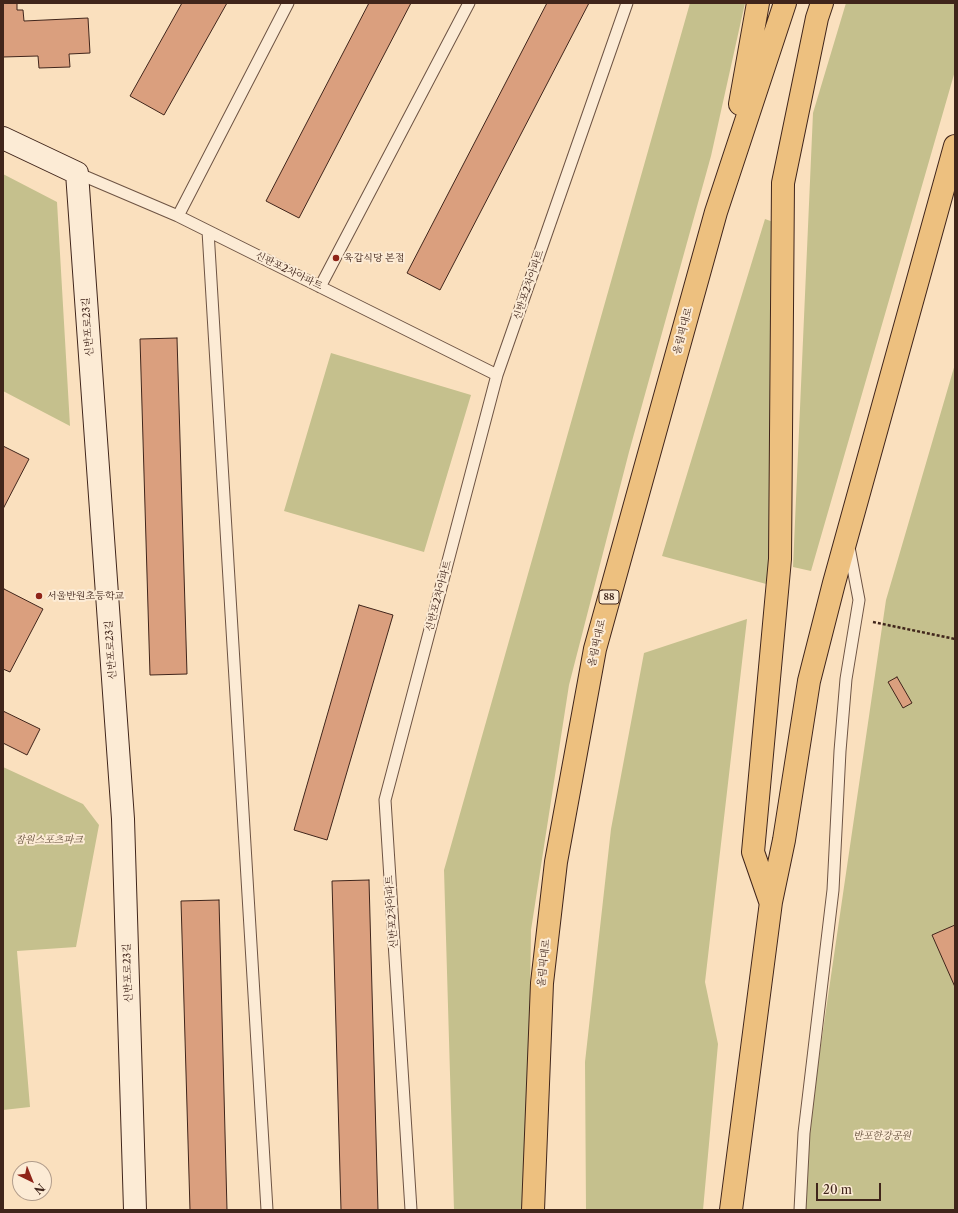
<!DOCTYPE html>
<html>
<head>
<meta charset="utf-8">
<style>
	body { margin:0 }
	#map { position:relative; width:958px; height:1213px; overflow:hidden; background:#fae0be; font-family:"Libre Caslon Text",serif }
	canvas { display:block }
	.frame { position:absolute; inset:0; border:4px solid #40251b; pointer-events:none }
	.north { position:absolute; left:12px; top:1161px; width:40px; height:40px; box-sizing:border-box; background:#fcebd5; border:1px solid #b19c8b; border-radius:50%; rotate:137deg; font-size:11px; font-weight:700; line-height:16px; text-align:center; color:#40251b }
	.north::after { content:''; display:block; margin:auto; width:14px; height:18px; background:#8f2418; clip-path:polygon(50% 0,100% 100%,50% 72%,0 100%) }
	.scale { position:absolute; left:816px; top:1183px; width:65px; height:18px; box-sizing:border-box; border:2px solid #40251b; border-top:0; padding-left:5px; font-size:12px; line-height:14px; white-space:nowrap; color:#40251b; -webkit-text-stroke:3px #fcebd5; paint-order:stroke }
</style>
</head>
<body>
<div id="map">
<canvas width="958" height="1213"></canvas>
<div class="frame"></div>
<div class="north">N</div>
<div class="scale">20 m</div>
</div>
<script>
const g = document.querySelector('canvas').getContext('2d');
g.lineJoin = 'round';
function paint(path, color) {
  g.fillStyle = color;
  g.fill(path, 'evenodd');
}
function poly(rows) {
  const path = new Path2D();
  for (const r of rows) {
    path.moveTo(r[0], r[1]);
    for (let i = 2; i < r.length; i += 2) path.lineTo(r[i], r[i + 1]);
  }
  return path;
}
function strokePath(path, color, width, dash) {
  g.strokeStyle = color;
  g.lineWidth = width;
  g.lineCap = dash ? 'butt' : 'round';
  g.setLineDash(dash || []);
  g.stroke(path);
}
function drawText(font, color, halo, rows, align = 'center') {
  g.font = font + ' "Libre Caslon Text","Noto Serif KR",serif';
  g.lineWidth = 4;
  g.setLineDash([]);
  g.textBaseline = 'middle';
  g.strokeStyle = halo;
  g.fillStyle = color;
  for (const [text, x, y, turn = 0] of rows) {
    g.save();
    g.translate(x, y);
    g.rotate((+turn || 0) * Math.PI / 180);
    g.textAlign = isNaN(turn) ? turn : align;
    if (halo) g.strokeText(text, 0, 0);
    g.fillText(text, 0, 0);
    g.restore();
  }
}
paint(poly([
	[690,3,745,3,711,156,629,452,569,685,531,930,527,1210,454,1210,444,870],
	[846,3,955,3,955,71,811,571,793,567,813,113],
	[3,174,57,202,70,426,3,391],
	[765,219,776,223,770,585,662,556],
	[331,353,471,395,424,552,284,511],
	[955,364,955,1210,799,1210,815,1085,886,600],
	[747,619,705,982,718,1044,703,1210,586,1210,585,1062,611,829,644,653],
	[3,767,83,804,99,825,76,947,17,951,30,1107,3,1110]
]), '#c5c08d');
const building = poly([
	[3,3,17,3,17,10,23,10,24,21,88,18,90,53,69,54,70,67,39,68,38,56,3,57,3,3],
	[182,3,227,3,164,115,130,96,182,3],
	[369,3,411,3,299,218,266,201,369,3],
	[547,3,589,3,440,290,407,273,547,3],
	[177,338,187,674,150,675,140,339,177,338],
	[3,446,29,459,3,509,3,446],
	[4,589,43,609,10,672,3,669,3,591,4,589],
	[359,605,393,615,327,840,294,830,359,605],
	[897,677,912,703,903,708,888,682,897,677],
	[3,711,40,729,27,755,3,743,3,711],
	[369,880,378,1210,341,1210,332,881,369,880],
	[219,900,227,1210,190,1210,181,901,219,900],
	[955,925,955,987,932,935,955,925]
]);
paint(building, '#da9f7e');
strokePath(building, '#40251b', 1);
const lane = poly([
	[77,173,178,216,497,375],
	[178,216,288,3],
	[208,231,267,1210],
	[320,287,469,3],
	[411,1210,385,800,497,375,627,3],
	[800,1210,804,1133,833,890,840,751,846,679,859,600,849,547]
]);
const secondary = poly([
	[3,138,77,173,123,819,135,1210]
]);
const highway = poly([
	[740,104,758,3],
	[770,901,753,852,780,559,783,183,817,18,822,3],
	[533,1210,542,983,556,862,595,649,716,212,785,3],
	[731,1210,771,902,784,840,809,681,834,583,955,146]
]);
strokePath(lane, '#6e5444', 13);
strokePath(secondary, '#40251b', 24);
strokePath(highway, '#40251b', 24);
strokePath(poly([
	[873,622,955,639]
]), '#40251b', 2.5, [3, 2]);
strokePath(lane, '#fcebd5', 11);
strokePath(secondary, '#fcebd5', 22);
strokePath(highway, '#edc07f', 22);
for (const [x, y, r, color] of [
	[336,258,4,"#8f2418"],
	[39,596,4,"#8f2418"]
]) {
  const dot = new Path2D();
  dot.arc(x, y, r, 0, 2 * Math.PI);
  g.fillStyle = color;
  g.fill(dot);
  strokePath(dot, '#fcebd5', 1.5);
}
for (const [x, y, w] of [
	[609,597,20]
]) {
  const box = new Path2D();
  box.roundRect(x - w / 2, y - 7, w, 14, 3);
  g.fillStyle = '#fcebd5';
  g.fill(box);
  strokePath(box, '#40251b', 1);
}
drawText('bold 9px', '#40251b', null, [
	["88",609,597]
]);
drawText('10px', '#40251b', '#fcebd5', [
	["육갑식당 본점",344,258],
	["서울반원초등학교",47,596]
], 'left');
drawText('10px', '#40251b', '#fcebd5', [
	["신판포2차아파트",289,271,26],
	["신반포2차아파트",529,285,-71],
	["신반포로23길",88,327,-94],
	["올림픽대로",683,331,-75],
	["신반포2차아파트",439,596,-75],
	["올림픽대로",597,643,-77],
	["신반포로23길",111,650,-94],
	["신반포2차아파트",392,912,-94],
	["올림픽대로",544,963,-84],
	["신반포로23길",128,973,-92]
]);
drawText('italic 10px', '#614c38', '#fcebd5', [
	["잠원스포츠파크",49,840],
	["반포한강공원",882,1136]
]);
</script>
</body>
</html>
